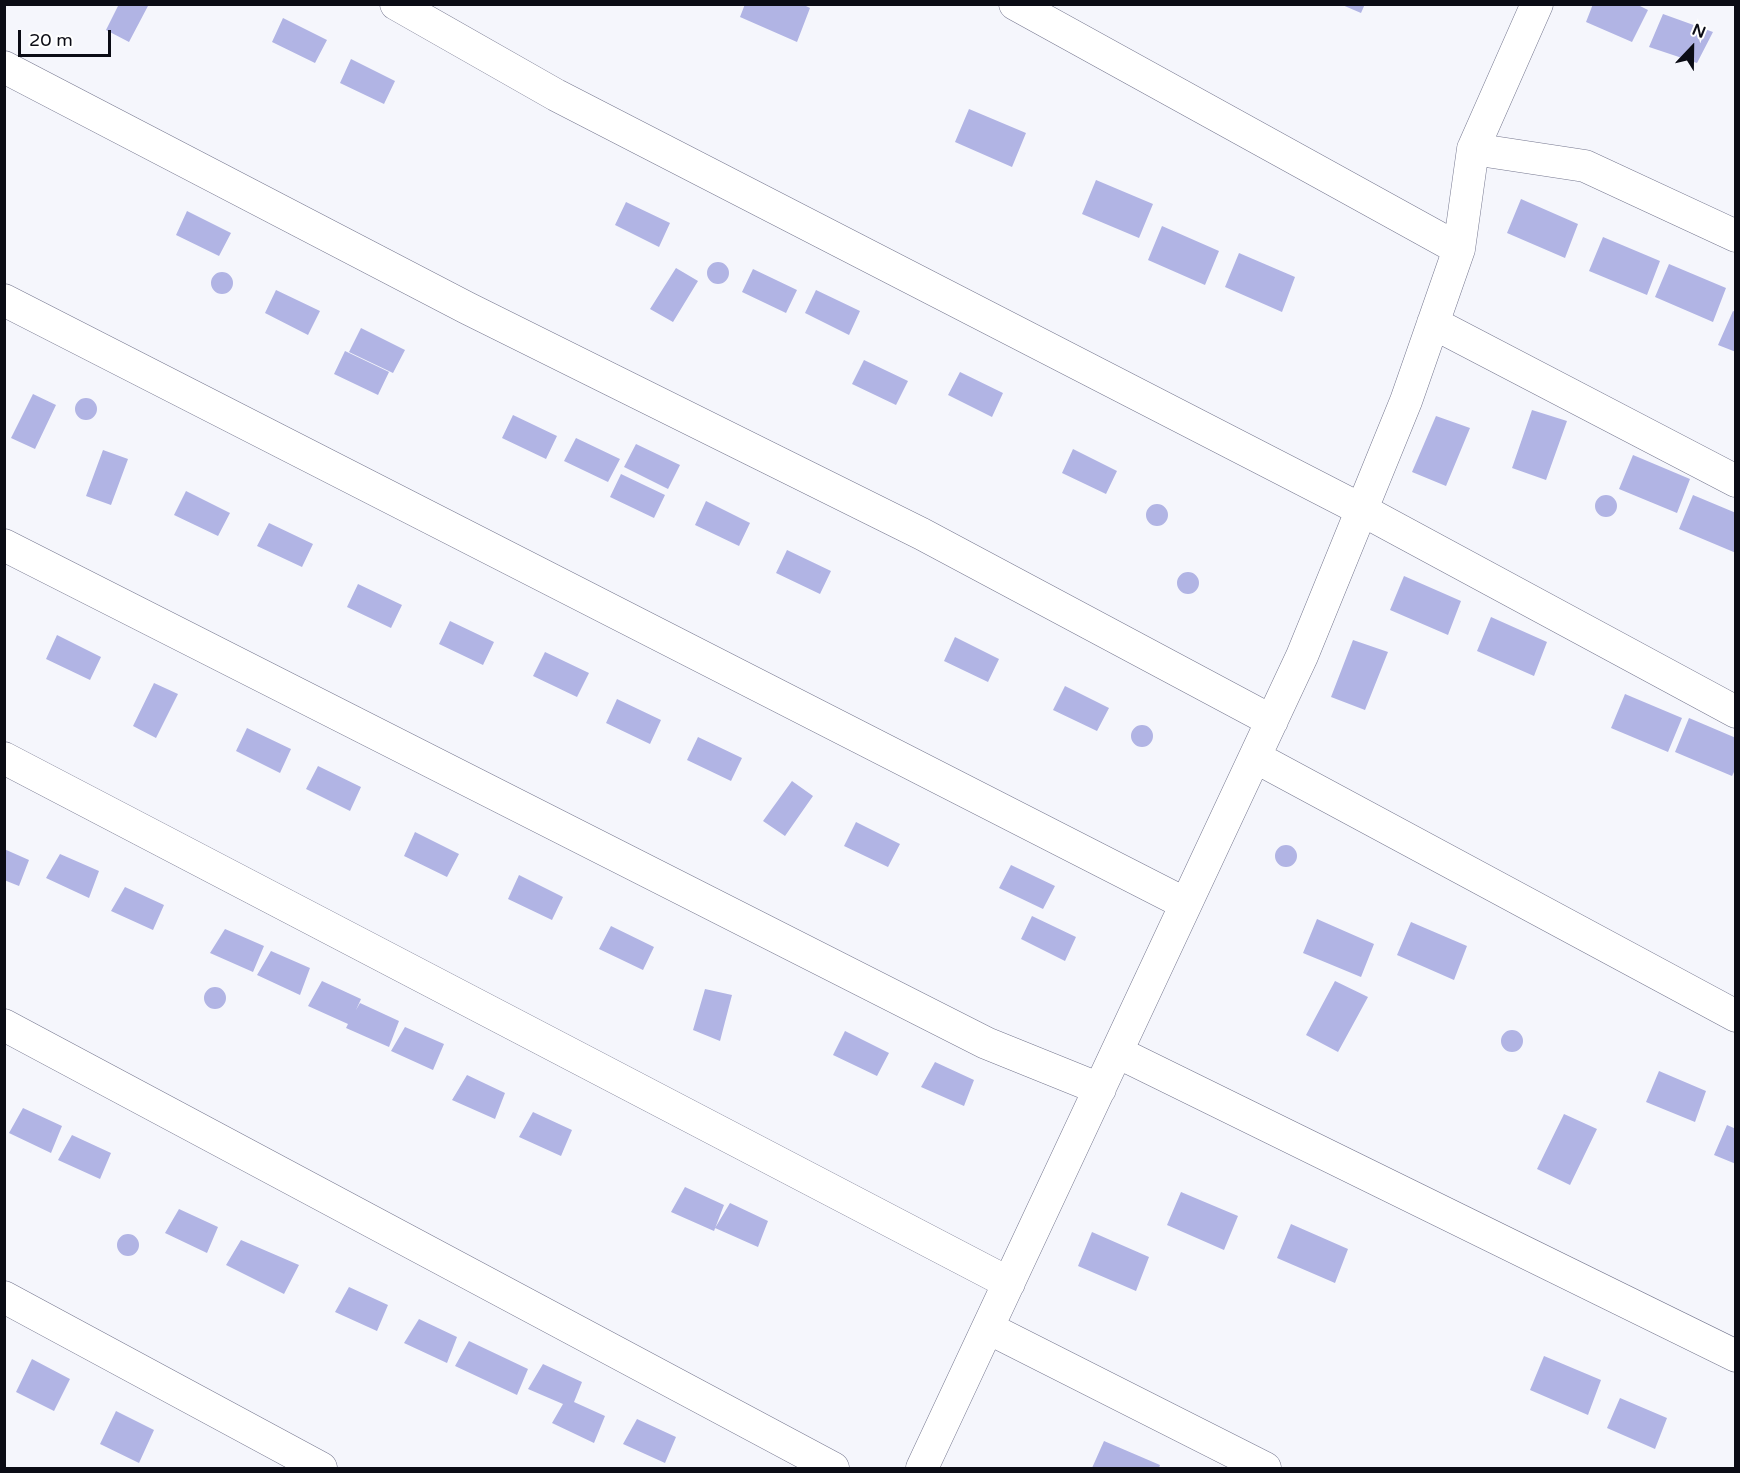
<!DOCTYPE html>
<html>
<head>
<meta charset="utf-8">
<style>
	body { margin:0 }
	#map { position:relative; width:1740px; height:1473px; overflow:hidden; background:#f5f6fc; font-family:"Varela Round",sans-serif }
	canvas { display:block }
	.frame { position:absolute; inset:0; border:6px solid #0b0c15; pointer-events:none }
	.north { position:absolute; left:1662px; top:18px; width:60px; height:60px; -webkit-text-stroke:4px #fff; paint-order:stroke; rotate:22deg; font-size:16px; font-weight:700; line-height:24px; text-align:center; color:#0b0c15 }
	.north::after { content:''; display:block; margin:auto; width:21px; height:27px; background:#0b0c15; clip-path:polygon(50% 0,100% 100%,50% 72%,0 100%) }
	.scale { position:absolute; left:18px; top:30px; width:93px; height:27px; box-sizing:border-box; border:3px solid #0b0c15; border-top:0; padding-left:8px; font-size:18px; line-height:21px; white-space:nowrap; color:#0b0c15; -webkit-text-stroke:4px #fff; paint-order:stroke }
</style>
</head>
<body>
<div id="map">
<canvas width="1740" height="1473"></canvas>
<div class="frame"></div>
<div class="north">N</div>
<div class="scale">20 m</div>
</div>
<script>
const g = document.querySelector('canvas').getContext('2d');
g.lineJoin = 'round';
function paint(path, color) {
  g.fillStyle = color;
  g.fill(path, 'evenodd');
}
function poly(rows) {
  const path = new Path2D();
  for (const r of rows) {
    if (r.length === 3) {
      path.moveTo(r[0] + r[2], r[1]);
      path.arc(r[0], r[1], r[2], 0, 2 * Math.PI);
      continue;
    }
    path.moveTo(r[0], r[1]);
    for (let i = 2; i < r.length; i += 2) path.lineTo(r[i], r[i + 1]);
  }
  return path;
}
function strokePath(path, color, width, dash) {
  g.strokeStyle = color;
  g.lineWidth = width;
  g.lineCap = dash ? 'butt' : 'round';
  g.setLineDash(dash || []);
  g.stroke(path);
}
paint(poly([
	[119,4,149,4,129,42,106,30],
	[745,4,802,4,810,8,797,42,740,17],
	[1340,4,1365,4,1361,13],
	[1593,4,1636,4,1648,10,1632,42,1586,22],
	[1663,14,1713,32,1697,63,1649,47],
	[283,18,327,40,315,63,272,42],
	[351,59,395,81,384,104,340,83],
	[969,109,1026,133,1012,167,955,142],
	[1096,180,1153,204,1139,238,1082,214],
	[1521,199,1578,224,1565,258,1507,233],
	[626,202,670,223,659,247,615,225],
	[187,211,231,233,219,256,176,235],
	[1162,226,1219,251,1205,285,1148,260],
	[1603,237,1660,261,1647,295,1589,271],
	[1239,253,1295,277,1282,312,1225,287],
	[718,273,11],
	[1669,264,1726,288,1713,322,1655,297],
	[676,268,698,281,673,322,650,309],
	[753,269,797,290,786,313,742,292],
	[222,283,11],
	[276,290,320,311,308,335,265,313],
	[816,290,860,311,849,335,805,313],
	[1733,311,1736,312,1736,352,1718,345],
	[361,328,405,350,393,373,349,352],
	[345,351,389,372,378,395,334,374],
	[864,360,908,381,896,405,852,384],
	[960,372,1003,393,992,417,948,395],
	[33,394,56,405,35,449,11,438],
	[86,409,11],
	[1532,410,1567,421,1546,480,1512,468],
	[513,415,557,436,546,459,502,438],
	[1436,416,1470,428,1446,486,1412,472],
	[576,438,620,459,608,482,564,461],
	[636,444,680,465,668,489,624,467],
	[1073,449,1117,471,1106,494,1062,473],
	[103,450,128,459,111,505,86,496],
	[1633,455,1690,479,1677,513,1619,489],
	[621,474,665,495,654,518,610,497],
	[186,491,230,513,218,536,174,515],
	[1693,495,1736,513,1736,553,1679,529],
	[1606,506,11],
	[706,501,750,523,739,546,695,525],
	[1157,515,11],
	[269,523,313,544,302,567,257,546],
	[787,550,831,571,820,594,776,573],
	[1188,583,11],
	[1404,576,1461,601,1448,635,1390,610],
	[358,584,402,605,391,628,347,607],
	[1491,617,1547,642,1534,676,1477,651],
	[450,621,494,642,483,665,439,644],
	[57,635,101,657,90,680,46,659],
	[955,637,999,659,988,682,944,661],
	[1353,640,1388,652,1365,710,1331,697],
	[545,652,589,673,577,697,533,676],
	[154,683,178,694,156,738,133,726],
	[1065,686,1109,708,1097,731,1053,710],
	[1625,694,1682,718,1668,752,1611,728],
	[617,699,661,720,650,744,606,723],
	[1689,718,1736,738,1736,768,1732,776,1675,752],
	[1142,736,11],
	[247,728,291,749,280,773,236,751],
	[698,737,742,758,731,781,687,760],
	[318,766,361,787,350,811,306,789],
	[792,781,813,796,785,836,763,821],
	[856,822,900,844,888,867,844,846],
	[415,832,459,854,447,877,404,856],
	[1286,856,11],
	[4,849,29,860,19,886,4,880],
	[60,854,99,871,89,898,46,878],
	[1011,865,1055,886,1043,909,999,888],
	[519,875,563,897,552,920,508,899],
	[125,887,164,905,153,930,111,911],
	[1032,916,1076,937,1065,961,1021,939],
	[1317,919,1374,944,1361,977,1303,953],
	[1411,922,1467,946,1454,980,1397,955],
	[611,926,654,947,643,970,599,949],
	[225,929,264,946,253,972,210,953],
	[271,951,310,968,300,995,257,975],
	[322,981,361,999,356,1010,360,1003,399,1021,389,1047,346,1028,348,1024,308,1006],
	[1335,981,1368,997,1338,1052,1306,1035],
	[215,998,11],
	[705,989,732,995,720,1041,693,1030],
	[405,1027,444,1044,433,1070,391,1051],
	[1512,1041,11],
	[845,1031,889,1053,877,1076,833,1055],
	[935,1062,974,1080,964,1106,921,1087],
	[1659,1071,1706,1091,1695,1122,1646,1102],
	[467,1075,505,1093,495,1119,452,1100],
	[23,1108,62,1126,51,1153,9,1133],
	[533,1112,572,1130,561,1156,519,1137],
	[1564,1114,1597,1129,1570,1185,1537,1169],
	[1727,1125,1736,1129,1736,1164,1714,1155],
	[72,1135,111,1153,100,1179,58,1160],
	[685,1187,724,1205,714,1231,671,1212],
	[1181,1192,1238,1216,1224,1250,1167,1225],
	[730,1203,768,1221,758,1247,715,1228],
	[179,1209,218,1227,207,1253,165,1233],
	[1291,1224,1348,1249,1335,1283,1277,1258],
	[1092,1232,1149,1257,1136,1291,1078,1266],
	[128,1245,11],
	[241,1240,299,1265,284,1294,226,1265],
	[349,1287,388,1305,377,1331,335,1312],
	[419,1319,457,1337,447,1363,404,1343],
	[469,1341,528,1369,517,1395,455,1366],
	[1544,1356,1601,1380,1588,1415,1530,1390],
	[32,1359,70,1379,54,1411,16,1392],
	[543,1364,582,1382,574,1402,605,1416,594,1443,552,1423,563,1404,528,1389],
	[1620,1398,1667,1418,1655,1449,1607,1428],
	[116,1411,154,1430,139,1463,100,1444],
	[637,1419,676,1437,665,1463,623,1444],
	[1104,1441,1160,1465,1159,1468,1092,1468]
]), '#b1b4e4');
const street = poly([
	[396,4,556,95,1362,510,1736,712],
	[1015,4,1459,249],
	[4,67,467,308,922,534,1272,721],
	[1473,149,1585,166,1736,236],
	[4,300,1186,904],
	[1433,323,1736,481],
	[4,545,986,1043,1100,1089],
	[1255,757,1736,1016],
	[4,758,1009,1283],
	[4,1025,833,1468],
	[1117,1052,1736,1356],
	[4,1297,321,1468],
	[988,1328,1265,1468],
	[922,1468,1302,656,1406,401,1459,249,1473,149,1537,4]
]);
strokePath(street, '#75778f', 33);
strokePath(street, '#fff', 32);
</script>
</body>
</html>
